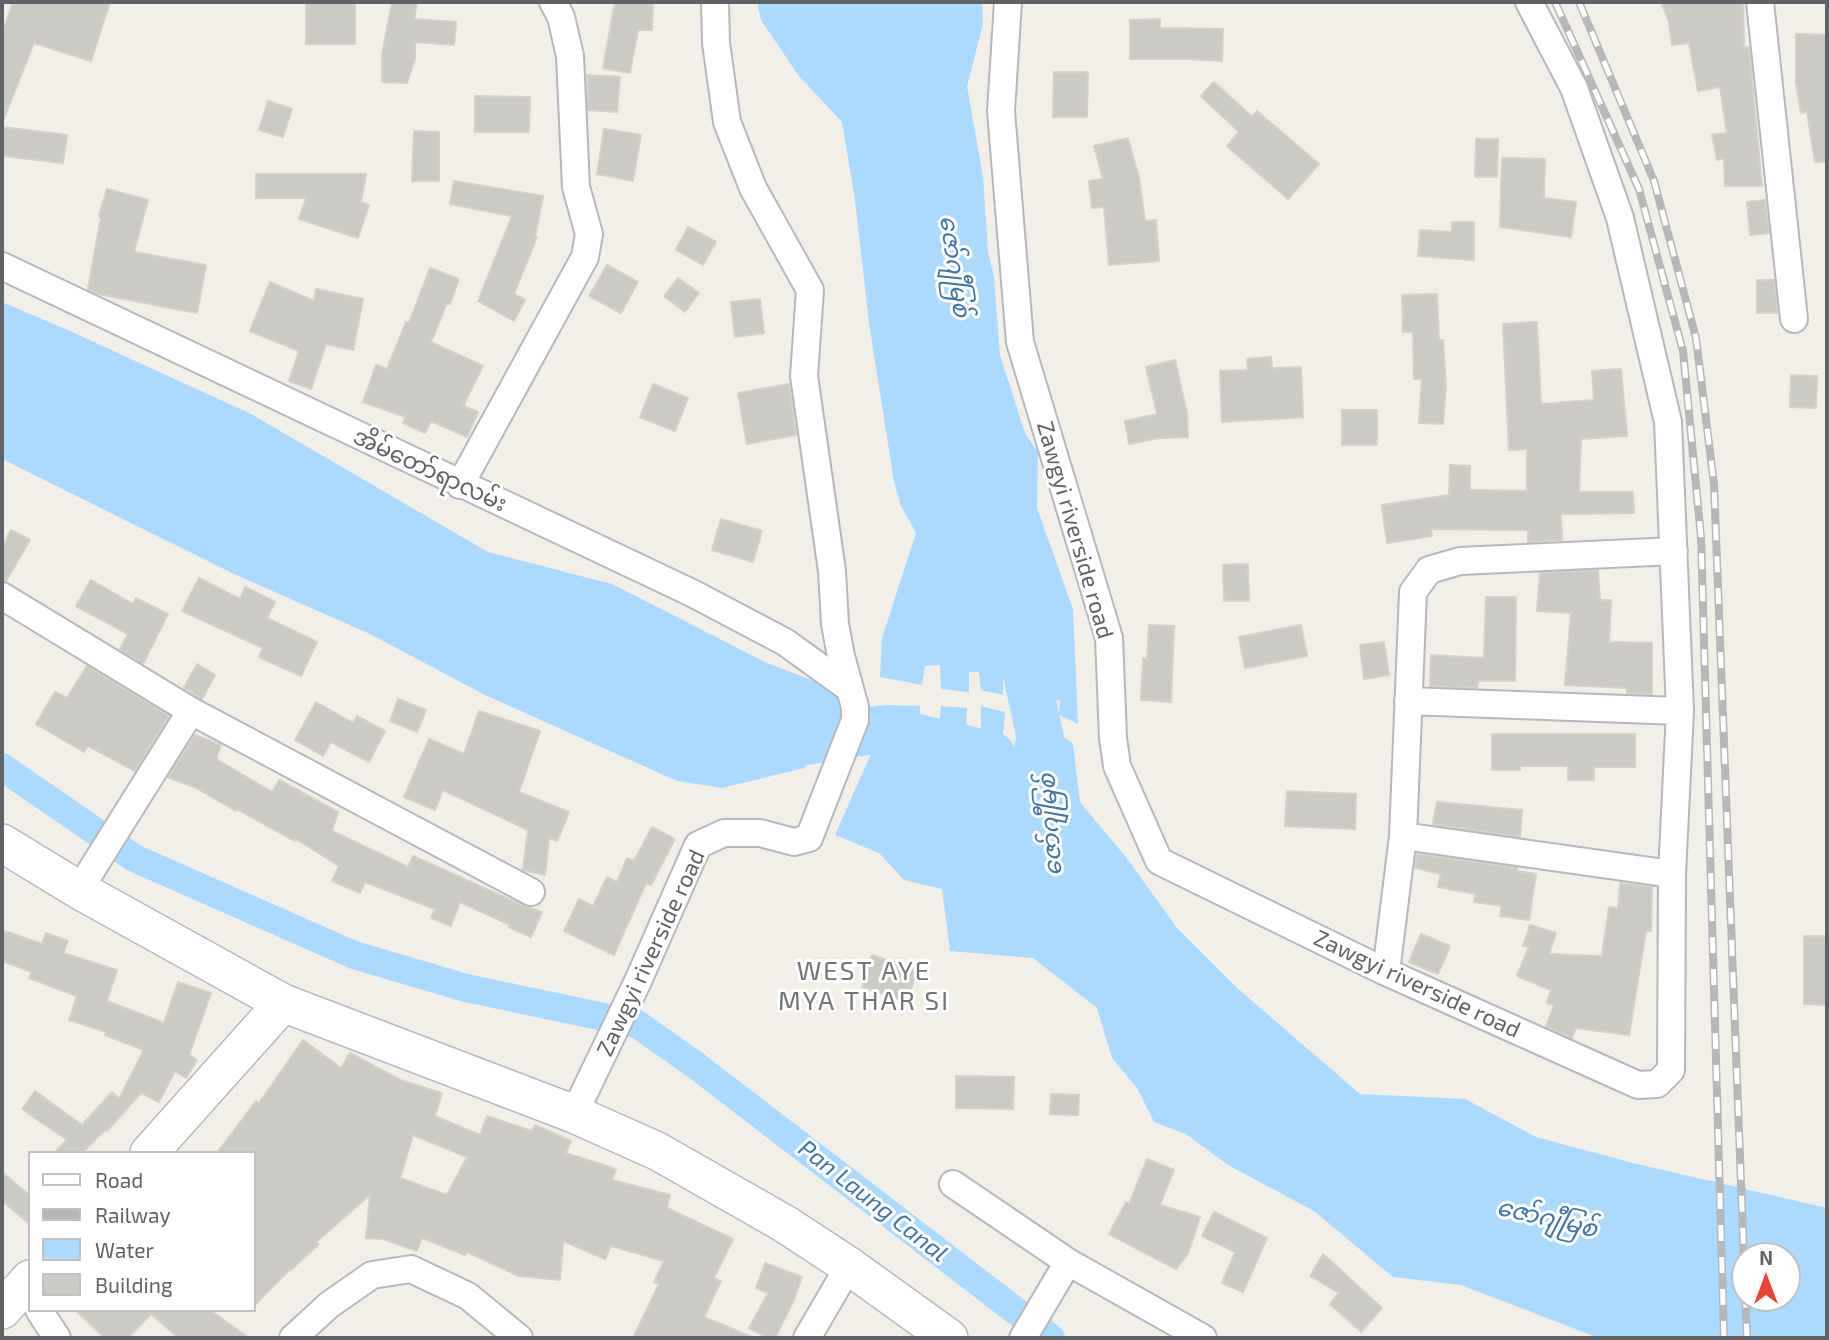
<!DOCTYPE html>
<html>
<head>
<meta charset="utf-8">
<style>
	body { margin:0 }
	#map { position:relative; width:1829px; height:1340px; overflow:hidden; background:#f1efe8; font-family:"Exo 2",sans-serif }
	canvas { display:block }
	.frame { position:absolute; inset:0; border:4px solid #5f6368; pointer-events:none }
	.legend { position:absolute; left:28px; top:1151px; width:228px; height:161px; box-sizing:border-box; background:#fff; border:2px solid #bfc1c3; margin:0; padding:9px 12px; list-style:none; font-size:21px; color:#5f6368 }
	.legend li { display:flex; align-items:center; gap:14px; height:35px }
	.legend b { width:35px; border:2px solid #bfc1c3 }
	.north { position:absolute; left:1731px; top:1242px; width:70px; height:70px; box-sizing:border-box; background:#fff; border:2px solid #bfc1c3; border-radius:50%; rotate:0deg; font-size:19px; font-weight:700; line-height:28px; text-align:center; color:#5f6368 }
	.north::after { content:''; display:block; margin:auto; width:24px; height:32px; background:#ea4335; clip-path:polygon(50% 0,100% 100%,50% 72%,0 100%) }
</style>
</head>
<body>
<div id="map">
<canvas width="1829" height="1340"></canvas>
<div class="frame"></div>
<ul class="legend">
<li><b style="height:9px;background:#fff"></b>Road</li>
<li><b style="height:9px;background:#b6b7b8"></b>Railway</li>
<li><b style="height:19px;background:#aadaff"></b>Water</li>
<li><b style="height:19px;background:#cccac5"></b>Building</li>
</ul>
<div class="north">N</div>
</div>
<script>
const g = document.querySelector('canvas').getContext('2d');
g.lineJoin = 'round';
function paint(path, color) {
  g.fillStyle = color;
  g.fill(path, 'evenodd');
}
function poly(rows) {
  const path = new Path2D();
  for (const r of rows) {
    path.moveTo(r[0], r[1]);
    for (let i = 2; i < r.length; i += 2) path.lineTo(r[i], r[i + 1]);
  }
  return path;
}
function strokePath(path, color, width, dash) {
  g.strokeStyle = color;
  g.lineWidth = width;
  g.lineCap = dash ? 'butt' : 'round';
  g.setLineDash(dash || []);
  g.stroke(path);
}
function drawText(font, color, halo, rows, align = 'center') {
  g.font = font + ' "Exo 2","Noto Sans Myanmar",sans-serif';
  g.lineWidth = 6;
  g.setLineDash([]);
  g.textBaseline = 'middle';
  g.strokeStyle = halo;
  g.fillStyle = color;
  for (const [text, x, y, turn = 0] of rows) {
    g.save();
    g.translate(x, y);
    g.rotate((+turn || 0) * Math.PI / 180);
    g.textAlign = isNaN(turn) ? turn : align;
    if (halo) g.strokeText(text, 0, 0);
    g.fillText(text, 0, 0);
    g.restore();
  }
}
paint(poly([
	[757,2,982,2,983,24,967,86,983,177,988,251,994,278,1000,355,1025,433,1038,452,1037,508,1073,609,1078,724,1059,715,1060,701,1045,698,1044,707,1023,698,1025,684,1003,676,1003,695,981,690,979,672,969,672,969,692,941,689,940,665,925,666,922,685,880,677,882,638,916,533,901,506,894,482,869,323,855,200,842,122,798,75,761,20],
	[2,302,70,331,251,414,488,552,612,584,765,662,852,696,804,768,722,788,677,781,485,695,370,634,234,574,2,459],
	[885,705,920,706,919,740,938,740,941,706,967,708,966,742,981,743,981,706,1005,712,1002,747,1013,750,1022,714,1041,723,1035,756,1050,763,1054,729,1073,744,1080,802,1126,857,1177,928,1236,987,1360,1094,1465,1099,1536,1137,1633,1163,1827,1208,1827,1338,1599,1338,1461,1285,1393,1277,1314,1211,1228,1165,1186,1134,1154,1122,1137,1088,1112,1058,1097,1008,1033,958,950,951,942,889,904,880,879,853,835,835,882,729,886,714],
	[1745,1256,1787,1256,1787,1298,1745,1298]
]), '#aadaff');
strokePath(poly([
	[2,767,134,858,354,955,466,988,637,1024,694,1064,1051,1338]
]), '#aadaff', 28);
strokePath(poly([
	[1019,640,1047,768,1051,825],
	[760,749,882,729,992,755]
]), '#aadaff', 47);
const building = poly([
	[13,2,110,2,91,61,34,43,3,121,2,34,13,2],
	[306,2,355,2,355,44,306,44,306,2],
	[392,2,417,2,414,19,456,22,454,45,415,42,415,59,407,83,382,82,382,55,392,2],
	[615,2,653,2,652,30,638,30,630,73,603,68,615,2],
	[1661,2,1743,2,1744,48,1749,47,1762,186,1725,186,1724,158,1717,160,1712,135,1727,133,1720,87,1698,91,1689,43,1672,45,1669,22,1661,2],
	[1160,19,1160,28,1223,29,1222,61,1188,59,1130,59,1130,20,1160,19],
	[1796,34,1827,35,1827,161,1815,162,1807,112,1801,113,1796,83,1796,34],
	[1054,72,1088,72,1087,117,1053,117,1054,72],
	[587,75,620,77,617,112,588,110,587,75],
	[1214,82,1252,117,1257,111,1319,164,1288,199,1227,146,1239,132,1201,96,1214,82],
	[475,96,530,97,529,132,475,132,475,96],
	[268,101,292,109,283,137,259,130,268,101],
	[2,127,67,135,63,163,2,156,2,127],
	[604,129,641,135,633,181,597,174,604,129],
	[414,131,439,132,439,181,412,181,414,131],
	[1128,138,1139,178,1145,221,1156,220,1159,261,1109,265,1104,207,1092,208,1089,181,1103,179,1094,146,1128,138],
	[1476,139,1498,139,1497,177,1475,177,1476,139],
	[1502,158,1545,159,1544,198,1576,202,1571,237,1500,227,1502,158],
	[256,174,366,174,361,202,369,205,358,238,299,219,306,198,256,198,256,174],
	[454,181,543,196,535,237,537,237,514,294,525,300,514,321,478,301,512,216,450,204,454,181],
	[107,189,148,200,134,252,206,265,197,313,98,294,88,289,101,217,99,216,107,189],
	[1765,200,1769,233,1750,235,1747,202,1765,200],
	[1452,222,1474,222,1474,260,1418,256,1420,230,1452,232,1452,222],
	[688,227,716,242,703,265,676,250,688,227],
	[607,265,638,282,621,313,589,296,607,265],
	[430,268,459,279,450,304,447,303,431,342,483,366,463,406,478,412,467,437,431,421,425,433,403,423,406,417,363,402,376,365,387,369,406,322,409,323,430,268],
	[678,278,699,293,685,312,664,296,678,278],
	[1757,280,1774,280,1778,313,1757,313,1757,280],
	[270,282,314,301,316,289,363,299,353,350,326,344,311,389,289,381,299,351,250,331,270,282],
	[1437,294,1439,340,1443,340,1446,385,1443,424,1419,423,1422,379,1414,379,1413,332,1403,332,1402,295,1437,294],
	[760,299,764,333,735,337,731,302,760,299],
	[1537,322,1541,404,1594,400,1592,371,1621,369,1627,436,1581,439,1579,492,1633,492,1634,513,1561,514,1562,540,1528,542,1528,530,1431,529,1432,536,1387,543,1382,505,1449,495,1450,465,1470,466,1470,490,1527,491,1527,449,1509,450,1503,324,1537,322],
	[1271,357,1272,368,1301,367,1303,417,1222,422,1220,371,1248,370,1247,359,1271,357],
	[1175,360,1187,413,1188,437,1159,438,1129,444,1125,421,1157,414,1146,367,1175,360],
	[1791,375,1817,376,1816,408,1790,407,1791,375],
	[653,384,688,398,675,431,640,417,653,384],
	[789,384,796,435,747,444,738,393,789,384],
	[1342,410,1377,410,1377,445,1342,445,1342,410],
	[721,519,762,531,753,562,712,550,721,519],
	[11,530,30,540,6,581,2,580,2,547,11,530],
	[1248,564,1249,601,1224,601,1223,565,1248,564],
	[1598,570,1600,600,1611,600,1609,642,1652,643,1652,694,1627,693,1627,688,1565,685,1571,613,1537,611,1540,573,1598,570],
	[199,578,240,599,245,587,275,602,267,618,317,642,301,676,259,657,263,648,182,611,199,578],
	[91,580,133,604,136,598,168,614,143,664,120,649,128,634,76,606,91,580],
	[1486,597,1516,597,1515,681,1478,681,1477,688,1430,686,1431,655,1484,658,1486,597],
	[1149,625,1174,626,1171,702,1141,700,1143,658,1147,659,1149,625],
	[1301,625,1307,656,1245,668,1239,637,1301,625],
	[1384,642,1389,675,1364,679,1360,645,1384,642],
	[197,664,215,675,202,699,184,688,197,664],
	[87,666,169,716,135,771,88,746,84,752,36,724,55,692,67,698,87,666],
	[398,699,426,710,417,732,390,721,398,699],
	[316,702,353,723,357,716,385,731,369,762,331,742,323,756,295,740,316,702],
	[479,711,540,731,519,792,569,812,557,841,549,838,545,875,523,870,528,830,443,790,435,810,404,797,429,739,464,754,479,711],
	[1492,734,1635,734,1635,767,1594,767,1594,780,1568,780,1568,766,1520,766,1520,770,1492,770,1492,734],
	[195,735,221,745,216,759,272,792,279,780,338,812,332,831,408,867,413,856,524,906,542,912,531,937,509,927,510,925,460,902,451,926,431,918,435,909,365,882,360,893,332,881,339,866,296,839,295,841,237,809,236,811,196,788,168,777,195,735],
	[1287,791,1356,794,1355,829,1285,826,1287,791],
	[1437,802,1522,810,1520,837,1433,824,1437,802],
	[652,827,675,839,651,885,646,883,614,955,564,931,579,899,593,906,607,877,617,882,627,858,634,861,652,827],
	[1417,854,1517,868,1517,871,1536,874,1529,920,1500,916,1502,906,1474,902,1476,894,1438,887,1441,874,1415,868,1417,854],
	[1620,883,1652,887,1651,931,1646,931,1629,1035,1576,1028,1572,1038,1546,1026,1554,1005,1547,1003,1551,990,1517,976,1529,947,1523,946,1530,925,1556,933,1549,954,1602,956,1609,907,1618,908,1620,883],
	[2,930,42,944,46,933,68,941,63,953,117,970,107,1001,164,1023,178,982,211,993,189,1055,197,1060,186,1078,175,1071,159,1102,141,1093,107,1131,105,1130,82,1153,54,1153,67,1140,22,1109,35,1091,82,1125,112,1092,119,1099,144,1050,105,1035,106,1032,69,1020,77,996,29,978,32,972,2,961,2,930],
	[1421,934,1450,946,1438,974,1409,962,1421,934],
	[1804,936,1827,936,1826,1005,1804,1004,1804,936],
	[872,955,917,970,907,1002,862,987,872,955],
	[303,1040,341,1068,350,1053,400,1080,442,1093,435,1116,480,1135,487,1116,532,1131,535,1125,571,1141,566,1153,616,1169,612,1180,670,1195,667,1208,733,1239,714,1278,721,1281,704,1317,754,1338,633,1338,659,1284,654,1282,664,1261,611,1246,605,1259,563,1241,560,1280,519,1276,467,1252,465,1255,422,1238,417,1251,383,1239,366,1238,370,1195,316,1242,319,1244,291,1270,290,1269,254,1306,254,1153,217,1153,256,1101,259,1103,303,1040],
	[413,1135,467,1157,447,1195,400,1178,413,1135],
	[956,1076,1014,1077,1013,1109,956,1108,956,1076],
	[1051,1094,1079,1095,1078,1115,1050,1114,1051,1094],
	[1147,1159,1174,1170,1160,1205,1200,1217,1188,1254,1176,1269,1109,1234,1126,1202,1129,1204,1147,1159],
	[2,1172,30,1196,30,1224,2,1201,2,1172],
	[1214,1212,1267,1238,1243,1292,1222,1283,1235,1252,1202,1236,1214,1212],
	[1323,1254,1382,1308,1361,1332,1330,1304,1339,1293,1310,1276,1323,1254],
	[765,1263,802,1277,793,1302,775,1338,768,1338,749,1328,768,1293,756,1288,765,1263],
	[75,1310,210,1310,249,1338,179,1338,151,1314,128,1338,105,1338,75,1310]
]);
paint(building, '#cccac5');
strokePath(building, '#d6d1c6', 2);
const street = poly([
	[1008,2,1001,111,1020,342,1109,638,1113,738,1117,766,1159,861,1386,972,1638,1085,1657,1084,1671,1070,1672,874,1680,711,1668,422,1620,218,1574,88,1529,2],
	[1760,2,1794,319],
	[2,266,692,593,785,642,850,689],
	[460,485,585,257,589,234,576,187,570,56,561,17,553,2],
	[2,596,191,711,531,892],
	[1408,701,1680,711],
	[1672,874,1403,836,1413,592,1429,570,1460,561,1674,551],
	[79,890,191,711],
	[1386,972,1403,836],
	[574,1114,638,981,698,845,724,833,760,833,794,842,809,838,855,720,855,707,841,656,835,624,832,571,804,376,810,290,753,188,727,122,716,43,715,2],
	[953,1184,1068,1262,1203,1338],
	[39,1310,57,1338],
	[293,1338,329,1305,372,1275,411,1269,468,1296,519,1338],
	[807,1338,849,1266],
	[1023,1338,1068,1262]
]);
const secondary = poly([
	[2,843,79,890,283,1003,574,1114,657,1151,785,1224,849,1266,949,1338],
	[149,1153,283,1003],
	[2,1310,30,1279]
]);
strokePath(street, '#b5b8bc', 30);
strokePath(secondary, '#b6babf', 40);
strokePath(street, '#fff', 26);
strokePath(secondary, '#fff', 37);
const rail = poly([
	[1555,2,1639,189,1683,351,1701,537,1724,1338],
	[1579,2,1654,181,1696,338,1714,484,1747,1338]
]);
strokePath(rail, '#b6b7b8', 8);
strokePath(rail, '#fff', 5, [16]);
drawText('23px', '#5f6368', '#fff', [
	["အိမ်တော်ရာလမ်း",430,470,25],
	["Zawgyi riverside road",1075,530,74],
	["Zawgyi riverside road",651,953,-65],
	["Zawgyi riverside road",1417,984,25]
]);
drawText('italic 24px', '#4174aa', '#fff', [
	["ဇော်ဂျီမြစ်",955,266,82],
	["ဇော်ဂျီမြစ်",1050,825,-94],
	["Pan Laung Canal",873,1201,38],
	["ဇော်ဂျီမြစ်",1547,1218,13]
]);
g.letterSpacing = '2px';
drawText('26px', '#70757a', '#fff', [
	["WEST AYE",864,971],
	["MYA THAR SI",864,1001]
]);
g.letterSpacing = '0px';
</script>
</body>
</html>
